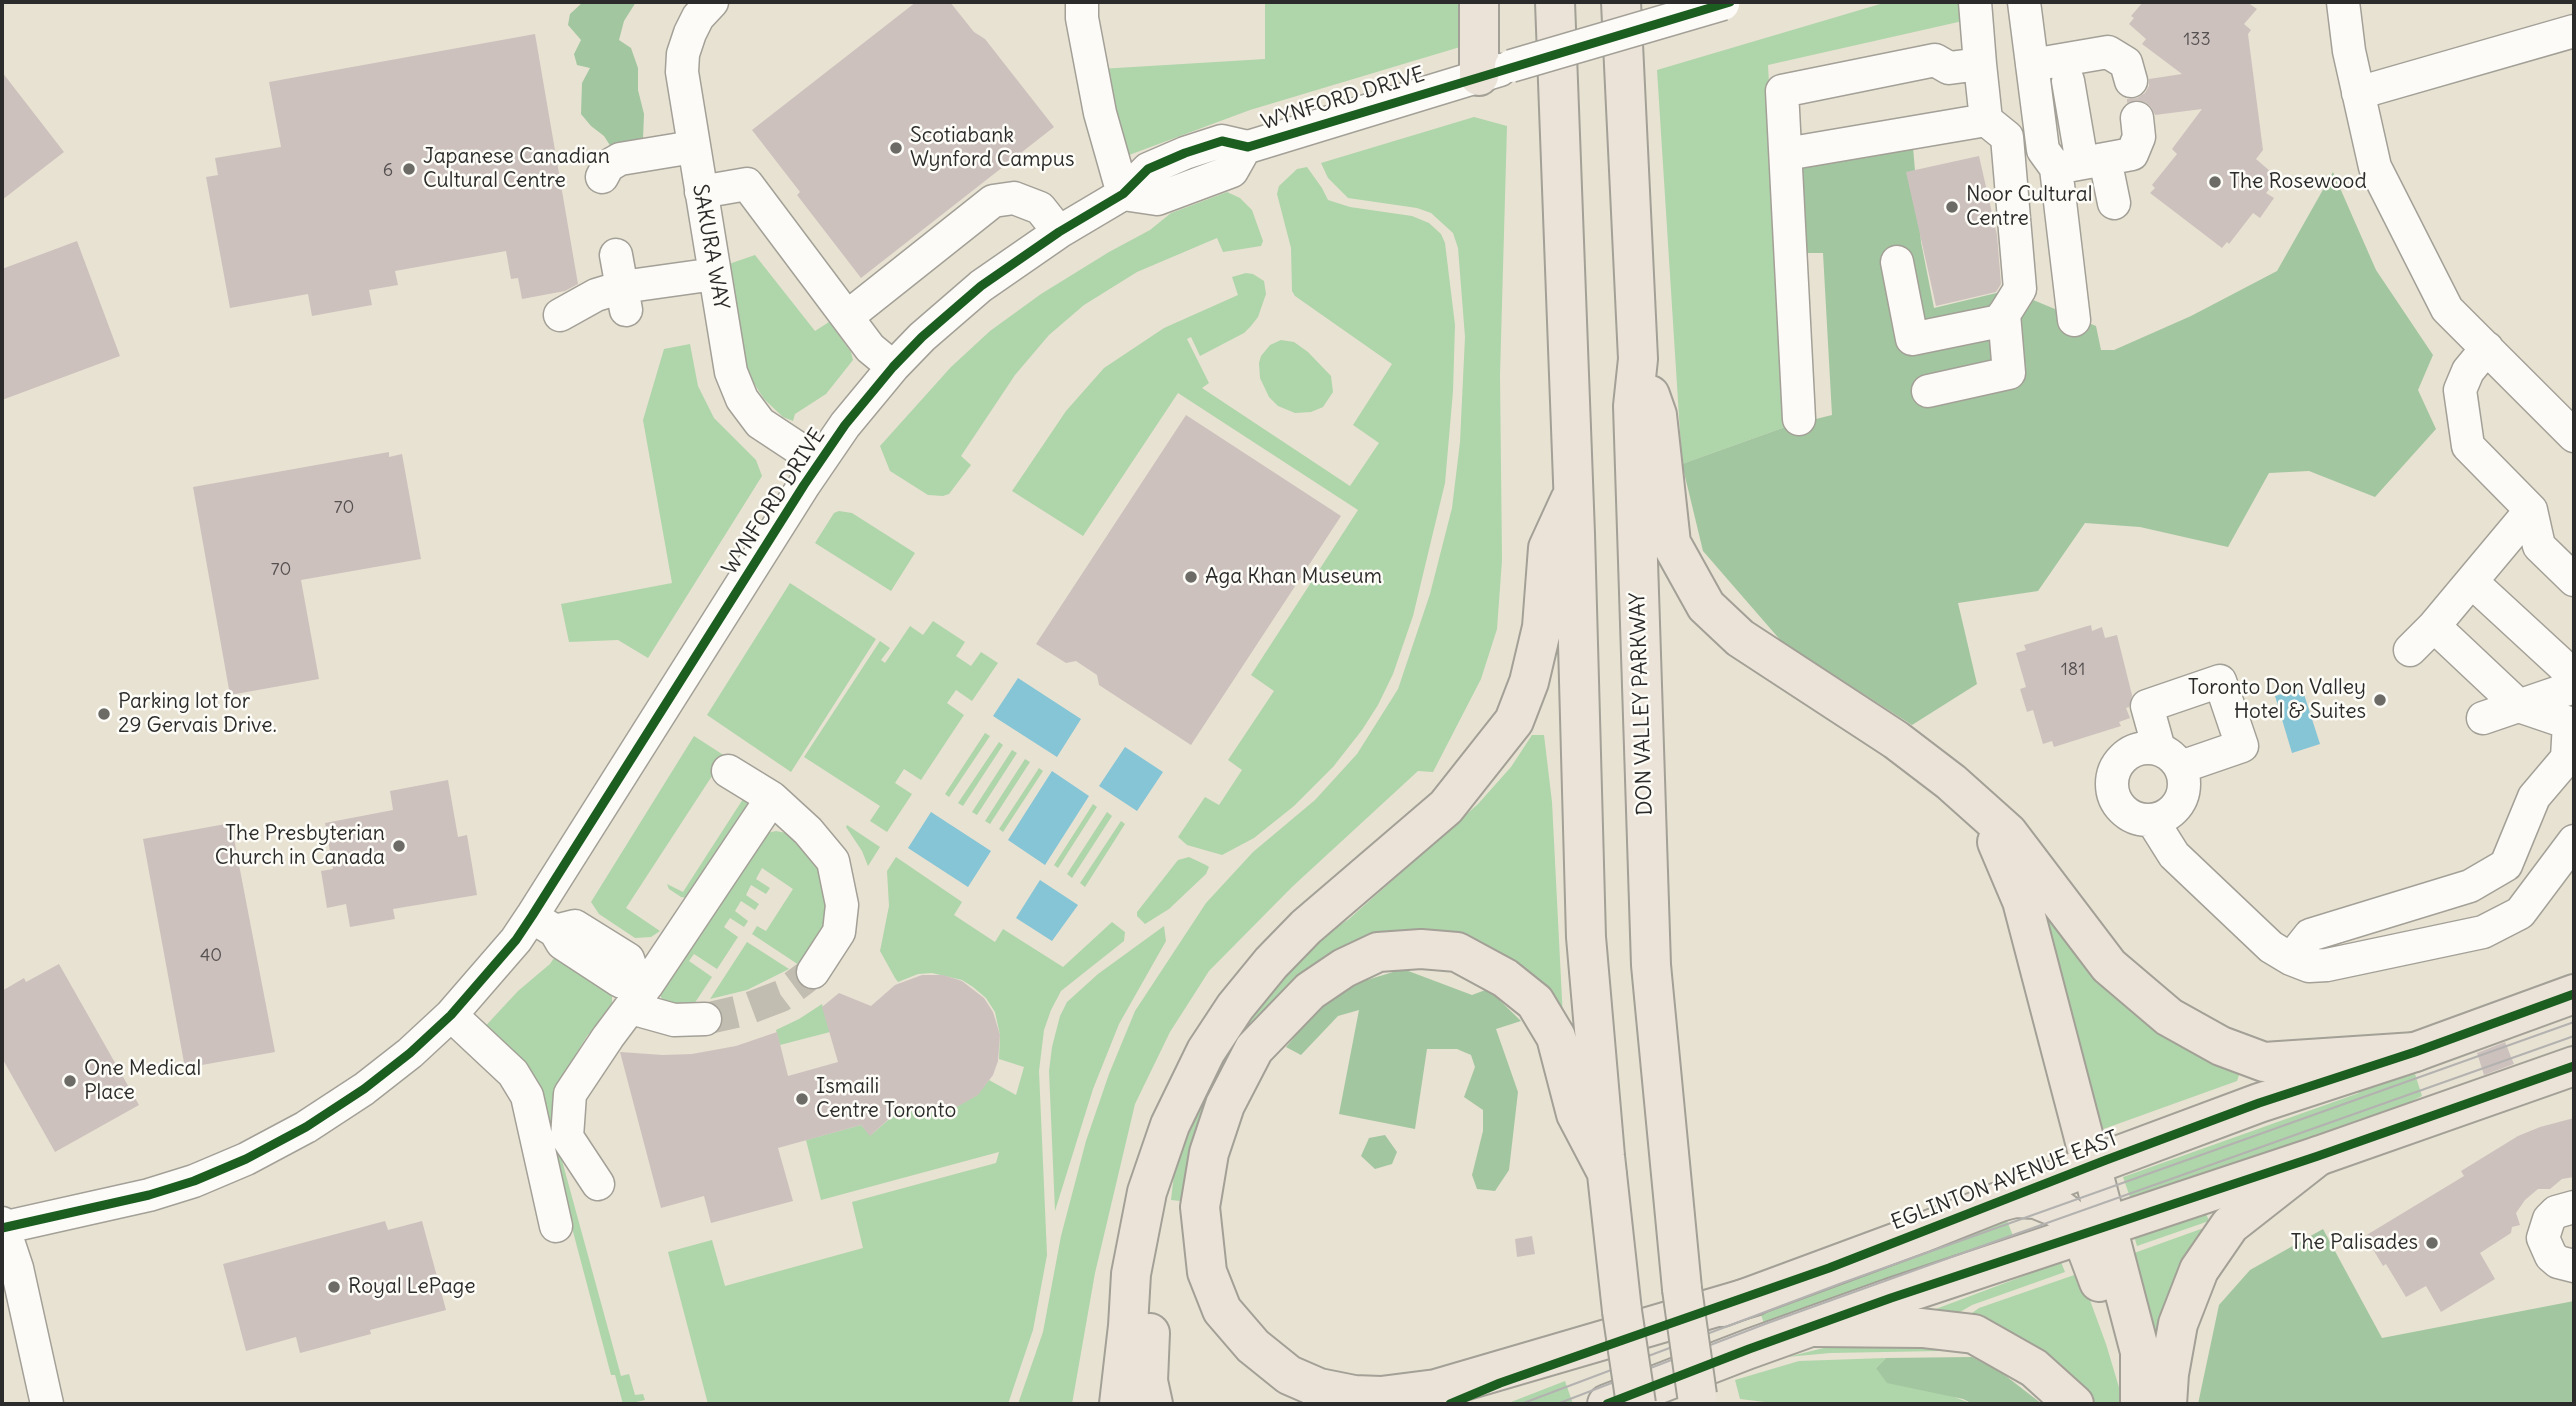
<!DOCTYPE html>
<html>
<head>
<meta charset="utf-8">
<style>
	body { margin:0 }
	#map { position:relative; width:2576px; height:1406px; overflow:hidden; background:#e8e2d2; font-family:Delius,sans-serif }
	canvas { display:block }
	.frame { position:absolute; inset:0; border:4px solid #2b2b2b; pointer-events:none }
</style>
</head>
<body>
<div id="map">
<canvas width="2576" height="1406"></canvas>
<div class="frame"></div>
</div>
<script>
const g = document.querySelector('canvas').getContext('2d');
g.lineJoin = 'round';
function paint(path, color) {
  g.fillStyle = color;
  g.fill(path, 'evenodd');
}
function poly(rows) {
  const path = new Path2D();
  for (const r of rows) {
    if (r.length === 3) {
      path.moveTo(r[0] + r[2], r[1]);
      path.arc(r[0], r[1], r[2], 0, 2 * Math.PI);
      continue;
    }
    path.moveTo(r[0], r[1]);
    for (let i = 2; i < r.length; i += 2) path.lineTo(r[i], r[i + 1]);
  }
  return path;
}
function strokePath(path, color, width, dash) {
  g.strokeStyle = color;
  g.lineWidth = width;
  g.lineCap = dash ? 'butt' : 'round';
  g.setLineDash(dash || []);
  g.stroke(path);
}
function drawText(font, color, halo, rows, align = 'center') {
  g.font = font + ' Delius,sans-serif';
  g.lineWidth = 5;
  g.setLineDash([]);
  g.textBaseline = 'middle';
  g.strokeStyle = halo;
  g.fillStyle = color;
  for (const [text, x, y, turn = 0] of rows) {
    g.save();
    g.translate(x, y);
    g.rotate((+turn || 0) * Math.PI / 180);
    g.textAlign = isNaN(turn) ? turn : align;
    if (halo) g.strokeText(text, 0, 0);
    g.fillText(text, 0, 0);
    g.restore();
  }
}
paint(poly([
	[1265,2,1460,2,1460,47,1250,110,1121,158,1100,69,1265,59],
	[1887,2,1975,2,1976,18,1768,65,1788,426,1682,464,1657,70],
	[1474,117,1507,126,1500,375,1502,560,1497,629,1481,679,1433,772,1418,771,1292,887,1209,971,1170,1032,1135,1104,1095,1273,1072,1404,1018,1404,1043,1332,1061,1236,1086,1141,1109,1074,1135,1011,1206,903,1253,852,1315,800,1357,754,1398,689,1430,594,1452,508,1460,442,1465,337,1458,248,1453,233,1431,213,1417,208,1348,198,1328,178,1321,163],
	[1307,167,1322,188,1328,200,1350,207,1412,216,1429,223,1441,234,1445,243,1455,325,1453,391,1445,483,1413,616,1393,674,1378,705,1362,730,1333,767,1294,806,1254,838,1222,855,1187,845,1178,837,1205,797,1219,805,1242,770,1228,760,1274,691,1251,675,1358,510,1178,393,1083,536,1012,491,1066,411,1104,368,1164,328,1238,295,1232,277,1246,273,1253,274,1264,281,1266,294,1258,317,1251,326,1244,333,1200,356,1191,337,1187,339,1209,383,1202,388,1350,486,1379,443,1353,425,1392,364,1295,296,1292,291,1291,248,1277,194,1279,186,1297,169],
	[1227,192,1240,198,1252,210,1263,241,1261,246,1223,252,1217,238,1137,272,1084,305,1049,335,1015,375,961,456,971,465,949,494,943,496,928,495,890,471,880,446,951,367,990,331,1041,294,1109,252,1150,230,1171,213],
	[755,255,815,331,829,322,851,352,853,360,826,394,795,414,793,421,783,417,764,399,748,374,742,353,726,265],
	[1281,340,1294,342,1308,352,1331,376,1333,392,1323,407,1311,412,1295,413,1278,406,1269,397,1260,378,1259,363,1261,356,1270,345],
	[690,344,698,386,714,418,756,460,762,476,648,658,618,640,569,642,561,604,672,583,643,420,664,349],
	[839,511,852,513,915,553,891,591,815,543,834,513],
	[790,583,876,639,791,772,707,715],
	[933,621,965,642,956,656,971,666,981,652,998,663,972,701,956,690,947,703,964,715,921,780,904,769,895,783,912,794,887,832,870,821,880,806,804,757,880,641,890,648,881,660,885,663,910,626,923,635],
	[985,733,990,736,949,797,945,794],
	[1532,735,1544,735,1552,802,1563,1019,1515,964,1478,942,1435,931,1319,969,1190,1202,1171,1200,1174,1174,1184,1145,1208,1089,1224,1059,1264,1001,1319,939,1349,919,1478,804,1511,767],
	[694,736,725,756,626,908,660,931,651,937,635,938,599,914,591,902],
	[999,742,1003,745,963,806,958,803],
	[1012,750,1017,753,977,815,972,812],
	[1025,759,1030,762,990,824,985,821],
	[1039,768,1043,771,1003,832,999,829],
	[730,790,749,797,750,804,687,898,681,897,669,889,667,884,683,892,743,799],
	[1093,804,1097,807,1058,868,1054,865],
	[1107,812,1112,816,1072,878,1067,874],
	[1121,821,1125,824,1085,887,1080,883],
	[847,825,880,847,868,866,862,851,846,827],
	[776,831,791,834,825,875,830,891,825,929,809,956,799,965,752,934,757,926,766,931,793,889,762,868,756,879,770,888,766,894,751,885,746,895,759,904,755,910,741,901,735,911,748,921,744,927,730,918,724,927,738,937,717,969,694,954,689,961,712,977,694,1004,674,1006,663,1002,660,994,767,833],
	[896,857,962,902,954,915,995,942,1003,929,1063,967,1112,922,1125,932,1124,941,1061,991,1051,1010,1044,1030,1039,1071,1047,1255,1033,1330,1008,1404,708,1404,668,1252,712,1240,725,1286,863,1248,852,1202,996,1163,999,1152,821,1200,806,1140,861,1125,871,1135,903,1107,926,1112,953,1109,978,1094,989,1080,1016,1095,1024,1067,999,1059,1000,1035,995,1012,986,998,973,987,962,980,932,973,918,974,898,982,895,978,880,951,889,906,887,871],
	[1189,857,1206,865,1209,867,1206,874,1169,909,1145,924,1137,916,1137,912,1178,860],
	[2044,902,2120,999,2151,1027,2203,1056,2240,1072,2237,1081,2098,1131,2047,957],
	[1164,926,1166,941,1119,1024,1093,1089,1055,1211,1049,1071,1052,1047,1060,1016,1067,1002,1098,974],
	[747,942,789,969,747,990,710,999],
	[554,958,558,958,612,994,612,1005,609,1012,587,1036,559,1082,553,1097,552,1124,621,1376,629,1374,635,1395,643,1394,645,1400,627,1404,623,1404,615,1375,611,1375,545,1126,479,1033,518,991,550,964],
	[822,1004,830,1032,780,1045,776,1030,799,1019],
	[2401,1068,2405,1077,2415,1074,2422,1096,2412,1101,2415,1109,2365,1121,2366,1117,2131,1200,2123,1177,2359,1093,2356,1091],
	[2205,1211,2209,1221,2137,1246,2134,1236],
	[2007,1221,2014,1238,1766,1328,1759,1310],
	[2212,1225,2159,1352,2123,1257],
	[2061,1262,2065,1272,1972,1305,1955,1315,1933,1310],
	[2080,1273,2106,1344,2124,1404,2088,1404,1969,1321,1972,1313,1979,1308],
	[1894,1338,1944,1348,1939,1351,1830,1353,1787,1357,1840,1344],
	[1886,1358,1876,1368,1973,1404,1781,1404,1740,1399,1735,1380,1799,1361],
	[1565,1381,1573,1404,1506,1404]
]), '#afd5aa');
paint(poly([
	[583,2,636,2,624,21,619,40,631,48,638,68,638,90,644,114,643,139,632,146,613,150,604,136,591,126,581,114,582,83,590,68,577,65,574,54,581,40,568,25,570,14],
	[1913,147,1921,242,1934,308,2009,290,2096,326,2101,350,2114,350,2191,316,2277,271,2333,172,2376,270,2433,355,2418,390,2436,429,2375,497,2309,471,2269,473,2228,547,2140,527,2085,523,2038,591,1958,603,1977,684,1912,725,1782,642,1703,551,1682,464,1788,426,1832,415,1823,253,1803,253,1799,165],
	[1403,969,1472,995,1488,989,1521,1021,1496,1029,1518,1092,1509,1170,1495,1191,1477,1189,1472,1175,1483,1131,1483,1110,1464,1097,1475,1067,1471,1055,1457,1049,1427,1049,1415,1129,1339,1114,1359,1010,1338,1016,1301,1055,1286,1047,1334,990],
	[1385,1135,1397,1152,1392,1164,1375,1169,1361,1156,1369,1138],
	[2323,1229,2382,1338,2574,1301,2574,1404,2198,1404,2219,1305,2250,1270],
	[1972,1357,2002,1373,2042,1404,1973,1404,1963,1399,1887,1383,1876,1368,1886,1358]
]), '#a2c69f');
paint(poly([
	[1018,678,1081,719,1057,757,993,716],
	[2302,688,2320,744,2292,753,2275,696],
	[1125,747,1163,772,1137,811,1099,786],
	[1052,771,1089,796,1045,865,1008,840],
	[931,812,991,851,968,887,908,848],
	[1040,880,1078,905,1052,941,1016,918]
]), '#85c5d6');
paint(poly([
	[916,2,950,2,974,32,985,39,1054,127,861,278,797,195,800,192,752,130],
	[2143,2,2247,2,2257,9,2244,24,2251,30,2248,34,2263,150,2256,159,2278,178,2266,193,2274,198,2260,218,2253,213,2229,244,2227,242,2222,248,2150,193,2155,188,2152,185,2177,154,2172,149,2202,109,2155,115,2151,107,2145,102,2136,100,2127,103,2127,99,2137,98,2145,93,2149,86,2149,79,2182,74,2142,44,2146,39,2129,24,2134,18,2131,16],
	[535,34,578,284,565,291,522,299,518,278,511,279,506,251,395,271,398,285,369,290,372,305,312,316,308,294,230,308,206,177,218,175,215,158,281,147,269,82],
	[2,72,64,152,2,200],
	[1979,156,1997,235,2001,284,1996,292,1936,306,1906,172],
	[77,241,120,356,2,400,2,269],
	[1186,415,1341,516,1191,745,1099,685,1097,675,1076,661,1066,663,1036,644],
	[389,452,389,457,402,454,421,559,301,580,319,679,230,695,193,487],
	[2091,625,2092,631,2102,627,2105,638,2117,635,2132,695,2129,707,2126,708,2130,718,2119,722,2121,726,2054,747,2052,741,2043,744,2033,710,2027,712,2020,689,2026,687,2016,653,2026,650,2024,645],
	[448,780,458,837,467,835,477,895,393,909,395,919,350,927,346,904,327,908,321,871,333,869,325,823,393,810,390,791],
	[231,823,275,1052,185,1068,143,839],
	[59,964,139,1105,55,1152,2,1058,2,991,24,978,26,982],
	[922,975,943,975,962,981,984,998,993,1012,1000,1035,998,1061,993,1075,978,1095,953,1109,938,1112,916,1111,902,1107,870,1136,861,1125,778,1148,793,1201,711,1223,704,1196,661,1208,620,1052,663,1055,692,1054,736,1046,777,1032,788,1076,838,1062,822,1007,839,993,871,1006,895,985],
	[2505,1042,2514,1064,2484,1075,2477,1053],
	[2574,1118,2574,1177,2562,1179,2550,1189,2538,1189,2525,1200,2516,1213,2520,1225,2512,1227,2511,1233,2480,1253,2495,1279,2441,1312,2426,1286,2406,1297,2386,1264,2383,1266,2365,1236,2464,1176,2461,1171,2518,1136,2540,1127],
	[385,1221,388,1230,422,1221,446,1310,370,1330,371,1334,300,1353,296,1337,246,1351,223,1264],
	[1532,1236,1535,1254,1517,1257,1515,1239]
]), '#cdc1be');
strokePath(poly([
	[705,1019,744,1010,781,996,813,972]
]), '#c2bdb1', 32, [32, 16]);
const minor = poly([
	[712,2,698,17,690,33,683,54,682,72,731,372,742,399,760,423,819,462],
	[1082,2,1082,18,1100,113,1123,194],
	[2024,2,2043,150,2056,168,2074,320],
	[2343,2,2349,51,2375,167,2447,309,2574,436],
	[2032,65,2108,52,2126,63,2131,81],
	[2068,81,2082,163],
	[2358,93,2574,31],
	[1786,154,1986,120,1980,64],
	[2105,159,2114,203],
	[2056,168,2132,154,2139,137,2137,118],
	[602,177,608,166,620,159,693,147],
	[701,192,747,184,870,348,893,367],
	[1123,194,1157,199,1232,171,1245,148],
	[616,255,626,310],
	[1897,262,1912,339,2000,321,2020,289,2007,137,1986,120],
	[560,315,596,295,622,287,715,274],
	[847,317,993,201,1014,198,1040,208,1059,232],
	[1928,391,2009,373,2004,314],
	[1799,419,1782,91,1935,60,1949,68,1980,64,1975,2],
	[2531,510,2539,546,2574,580],
	[2472,582,2574,676],
	[2410,650,2434,626],
	[2483,718,2574,687],
	[2148,784,36],
	[2159,749,2147,706,2220,681,2242,746,2181,767],
	[772,798,808,831,833,861,842,905,839,932,813,972],
	[2152,820,2174,855,2271,947,2291,959,2309,966,2327,965,2483,932,2520,913,2574,841],
	[542,923,555,931,562,943,620,981,634,977],
	[555,931,575,926,628,959,634,977,647,985,608,1037,570,1094,567,1137,598,1184],
	[2291,959,2310,935,2470,886,2506,865,2534,797,2567,758,2569,723,2519,706,2434,626,2531,510,2468,446,2460,390,2468,371,2487,348],
	[647,985,772,798,728,771],
	[631,1008,674,1020,705,1019],
	[451,1015,513,1073,527,1096,556,1226],
	[2574,1207,2556,1212,2549,1219,2543,1238,2551,1256,2558,1262,2574,1266],
	[2,1223,17,1268,47,1404],
	[2,1228,149,1195,194,1181,246,1159,306,1127,364,1089,410,1053,451,1015,516,940,532,916,804,485,845,425,893,367,922,337,981,286,1059,232,1123,194,1148,169,1185,153,1222,141,1248,147,1500,70]
]);
const major = poly([
	[1722,1307,1919,1234,2090,1166,2259,1103,2415,1052,2574,994],
	[1607,1404,1749,1349,1891,1298,2318,1156,2574,1066]
]);
const highway = poly([
	[1555,2,1575,534,1586,937,1605,1156,1622,1311],
	[1621,2,1638,359,1633,406,1651,965,1682,1289],
	[1479,76,1479,2],
	[1650,395,1657,415,1671,543,1706,606,1740,638,1896,740,1951,782,2008,833,2109,966,2169,1017,2221,1046,2264,1062,2415,1052],
	[1997,842,2022,901,2140,1352,2140,1404],
	[1607,1173,1576,1114,1556,1037,1535,1002,1505,978,1457,952,1421,949,1378,952,1344,968,1310,991,1254,1049,1225,1105,1209,1153,1200,1207,1207,1272,1222,1310,1253,1346,1289,1375,1319,1388,1354,1395,1381,1396,1436,1389,1754,1296],
	[1995,1203,2015,1198,2036,1199,2056,1207,2068,1216,2081,1234,2099,1282],
	[1812,1327,1922,1328,1974,1334,2034,1368,2074,1404],
	[1150,1333,1148,1381,1153,1404],
	[1119,1404,1128,1326,1131,1274,1147,1192,1170,1125,1206,1051,1235,1007,1271,963,1306,927,1446,807,1514,721,1529,682,1542,627,1548,548,1570,500],
	[2167,1404,2169,1374,2178,1324,2199,1270,2230,1225,2318,1156]
]);
strokePath(minor, '#a3a097', 35);
strokePath(major, '#a3a097', 42);
strokePath(highway, '#a3a097', 42);
strokePath(minor, '#fcfbf8', 32);
strokePath(major, '#ebe3d7', 38);
strokePath(highway, '#ebe3d7', 38);
strokePath(poly([
	[1521,1404,1842,1283,2574,1022],
	[1557,1404,1765,1324,1999,1240,2574,1036]
]), '#b3b2b0', 2);
const minorBridge = poly([
	[1511,66,1723,4]
]);
const highwayBridge = poly([
	[1682,1289,1697,1395],
	[1622,1311,1636,1404]
]);
strokePath(minorBridge, '#a3a097', 35, []);
strokePath(highwayBridge, '#a3a097', 42, []);
strokePath(minorBridge, '#fcfbf8', 32);
strokePath(highwayBridge, '#ebe3d7', 38);
strokePath(poly([
	[2,1228,149,1195,194,1181,246,1159,306,1127,364,1089,410,1053,451,1015,516,940,532,916,804,485,845,425,893,367,922,337,981,286,1059,232,1123,194,1148,169,1185,153,1222,141,1248,147,1730,2],
	[1450,1404,1500,1383,1829,1268,2106,1160,2259,1103,2415,1052,2574,994],
	[1607,1404,1749,1349,1891,1298,2318,1156,2574,1066]
]), '#1b5e20', 9);
for (const [x, y, r, color] of [
	[896,148,7,"#6d6b65"],
	[409,169,7,"#6d6b65"],
	[2215,182,7,"#6d6b65"],
	[1952,207,7,"#6d6b65"],
	[1191,577,7,"#6d6b65"],
	[2380,700,7,"#6d6b65"],
	[104,714,7,"#6d6b65"],
	[399,846,7,"#6d6b65"],
	[70,1081,7,"#6d6b65"],
	[802,1099,7,"#6d6b65"],
	[2432,1243,7,"#6d6b65"],
	[334,1287,7,"#6d6b65"]
]) {
  const dot = new Path2D();
  dot.arc(x, y, r, 0, 2 * Math.PI);
  g.fillStyle = color;
  g.fill(dot);
  strokePath(dot, '#fdfcf7', 2.5);
}
drawText('18px', '#545050', null, [
	["133",2197,40],
	["6",388,171],
	["70",344,508],
	["70",281,570],
	["181",2073,670],
	["40",211,956]
]);
drawText('21px', '#2b2b2b', '#fdfcf7', [
	["WYNFORD DRIVE",1343,99,-17],
	["SAKURA WAY",710,247,80],
	["WYNFORD DRIVE",774,502,-57],
	["DON VALLEY PARKWAY",1642,704,-92],
	["EGLINTON AVENUE EAST",2005,1181,-21]
]);
drawText('21px', '#2b2b2b', '#fdfcf7', [
	["Scotiabank",910,136],
	["Wynford Campus",910,160],
	["Japanese Canadian",423,157],
	["Cultural Centre",423,181],
	["The Rosewood",2229,182],
	["Noor Cultural",1966,195],
	["Centre",1966,219],
	["Aga Khan Museum",1205,577],
	["Toronto Don Valley",2366,688,"right"],
	["Hotel & Suites",2366,712,"right"],
	["Parking lot for",118,702],
	["29 Gervais Drive.",118,726],
	["The Presbyterian",385,834,"right"],
	["Church in Canada",385,858,"right"],
	["One Medical",84,1069],
	["Place",84,1093],
	["Ismaili",816,1087],
	["Centre Toronto",816,1111],
	["The Palisades",2418,1243,"right"],
	["Royal LePage",348,1287]
], 'left');
</script>
</body>
</html>
